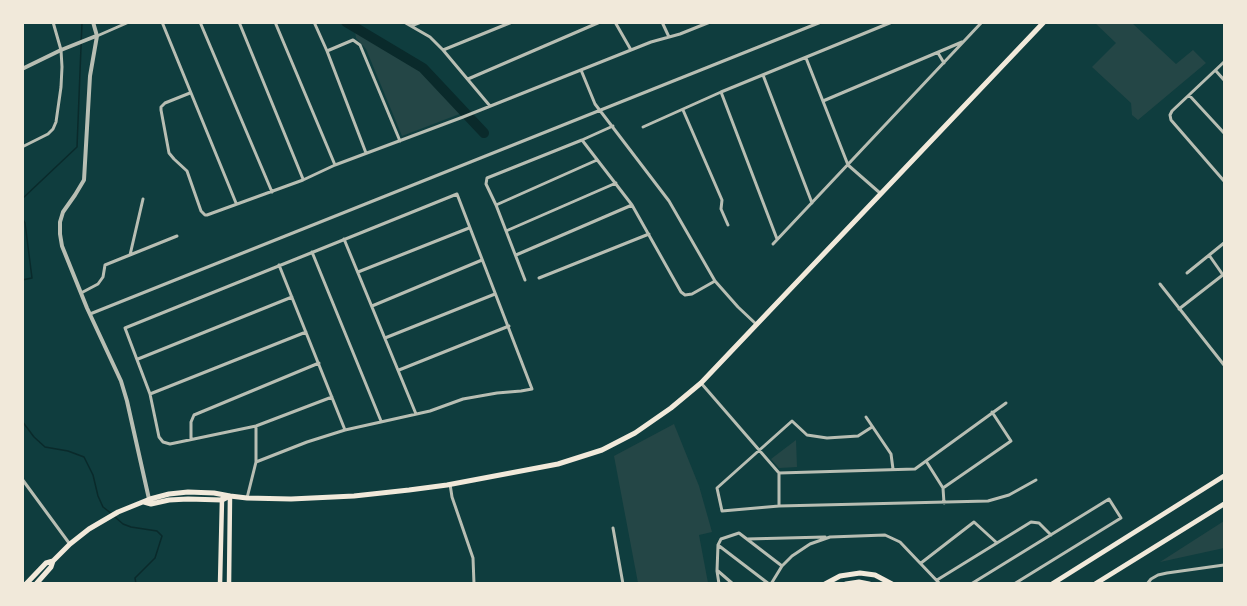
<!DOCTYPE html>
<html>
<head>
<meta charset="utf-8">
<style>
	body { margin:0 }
	#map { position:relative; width:1247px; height:606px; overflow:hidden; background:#0f3d3e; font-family:"Times New Roman",serif }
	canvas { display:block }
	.frame { position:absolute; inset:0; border:24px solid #f1e9da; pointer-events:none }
</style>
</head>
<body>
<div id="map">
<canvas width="1247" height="606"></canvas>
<div class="frame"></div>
</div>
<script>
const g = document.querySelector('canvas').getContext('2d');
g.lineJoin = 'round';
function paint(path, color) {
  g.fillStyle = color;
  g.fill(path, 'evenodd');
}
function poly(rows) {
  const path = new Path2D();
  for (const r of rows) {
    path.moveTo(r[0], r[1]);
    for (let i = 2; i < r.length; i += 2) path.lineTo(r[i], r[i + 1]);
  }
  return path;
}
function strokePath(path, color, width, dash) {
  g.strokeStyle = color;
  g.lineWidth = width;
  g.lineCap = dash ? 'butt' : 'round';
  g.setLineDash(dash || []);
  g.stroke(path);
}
paint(poly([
	[1095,23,1132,23,1176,64,1193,50,1206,63,1138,120,1132,115,1131,103,1092,67,1116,43],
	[355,31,420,70,462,113,402,136,366,49,356,38],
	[674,424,699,486,712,532,699,535,708,583,638,583,614,456],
	[796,440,797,467,779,468,771,459],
	[1224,521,1224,548,1160,562]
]), '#244646');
strokePath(poly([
	[22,199,77,147,82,22],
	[22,218,25,223,32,278,22,280],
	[22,421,34,437,45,447,68,451,84,457,93,475,98,496,103,507,112,514],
	[115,517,123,524,131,527,157,531,162,536,155,558,135,578,136,584]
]), '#0a2a2b', 1.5);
strokePath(poly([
	[346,22,423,68,484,133]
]), '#0a2a2b', 10);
strokePath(poly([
	[162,22,236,203],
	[200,22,272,192],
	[239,22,303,179],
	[275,22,335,165],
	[314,22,327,51,366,153],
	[404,22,430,37,443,50,490,106],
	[615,22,631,50],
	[662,22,669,37],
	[411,26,421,22],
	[97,36,129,22],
	[443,50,512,22],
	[327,51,353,40,360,45,400,141],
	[938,53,944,63],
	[806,58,848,165,880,193],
	[1224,62,1172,111,1170,115,1171,120,1224,181],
	[581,70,595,104,669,201,715,281,738,307,756,324],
	[1216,71,1224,80],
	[763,75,812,203],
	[468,79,600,22],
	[721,92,777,239],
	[190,93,165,103,161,107,161,110,169,153,174,159,187,171,201,211,205,215,207,215,303,180,335,165,463,117,651,42,680,34,710,22],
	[1189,95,1224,133],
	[823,101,962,42],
	[683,110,722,200,721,209,728,225],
	[643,127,721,92,892,22],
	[582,140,632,205,681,292,685,295,692,294,715,281],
	[22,147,48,134,53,129,56,122,61,87,62,67,61,50,53,22],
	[496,205,597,160],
	[506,231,616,183],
	[344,239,416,414],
	[773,244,982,22],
	[312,252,381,421],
	[130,255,143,199],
	[516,255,632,205],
	[1209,255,1223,275],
	[279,265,345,430],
	[358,272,469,228],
	[1187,273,1224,243],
	[539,278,649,234],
	[525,280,496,205,486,184,487,178,582,140,613,126],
	[1160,284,1224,365],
	[81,293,98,284,103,277,105,265,177,236],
	[372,306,482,260],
	[1179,309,1224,274],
	[90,314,821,22],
	[385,338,495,294],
	[138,359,292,297],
	[399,370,509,326],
	[701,383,779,473,779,506],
	[150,394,306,332],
	[866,417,891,454,893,469],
	[872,427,858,436,827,438,807,435,792,421,717,488,722,511,779,506,988,501,1009,495,1036,480],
	[191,439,191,422,194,415,319,363],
	[926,461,943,488,944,503],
	[256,462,307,442,345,430,430,411,463,399,497,393,521,391,532,389,457,194,125,328,150,394,159,437,163,442,170,444,256,426,332,397],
	[779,473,915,469,1006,403],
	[22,479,69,543],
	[450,484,452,497,473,558,474,584],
	[943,488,1011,441,992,412],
	[247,498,256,462,256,426],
	[613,528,623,584],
	[747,539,825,537],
	[718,545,721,539,739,533,782,566],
	[718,545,769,584],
	[718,545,717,571,719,584],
	[921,563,974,522,997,543],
	[718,571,733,584],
	[937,580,1031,522,1039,523,1051,535],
	[771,584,782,566,792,556,810,544,830,537,885,535,900,542,940,584],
	[971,584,1109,499,1121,518,1014,584],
	[1147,584,1151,579,1158,575,1167,573,1224,565]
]), '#b8beb3', 3);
strokePath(poly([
	[93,22,97,36,90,76,84,180,75,195,63,212,60,222,60,234,62,246,87,308,121,381,127,401,149,499],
	[22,69,61,50,96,36]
]), '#b8beb3', 4);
strokePath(poly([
	[220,584,222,499],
	[229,584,230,496]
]), '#f1e9da', 4.5);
strokePath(poly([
	[144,502,151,504,169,500,188,499,222,500,230,496],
	[26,584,46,563,53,561],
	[36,584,51,567,53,561,70,544,89,529,118,512,150,499,169,494,188,492,214,493,230,496,247,498,291,499,354,496,409,490,447,485,558,464,602,450,635,433,671,408,701,383,1044,22]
]), '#f1e9da', 5);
strokePath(poly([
	[825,584,840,576,860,573,875,575,892,584],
	[846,584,859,582,869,584],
	[1052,584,1224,476],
	[1095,584,1224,504]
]), '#f1e9da', 5);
</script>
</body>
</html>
